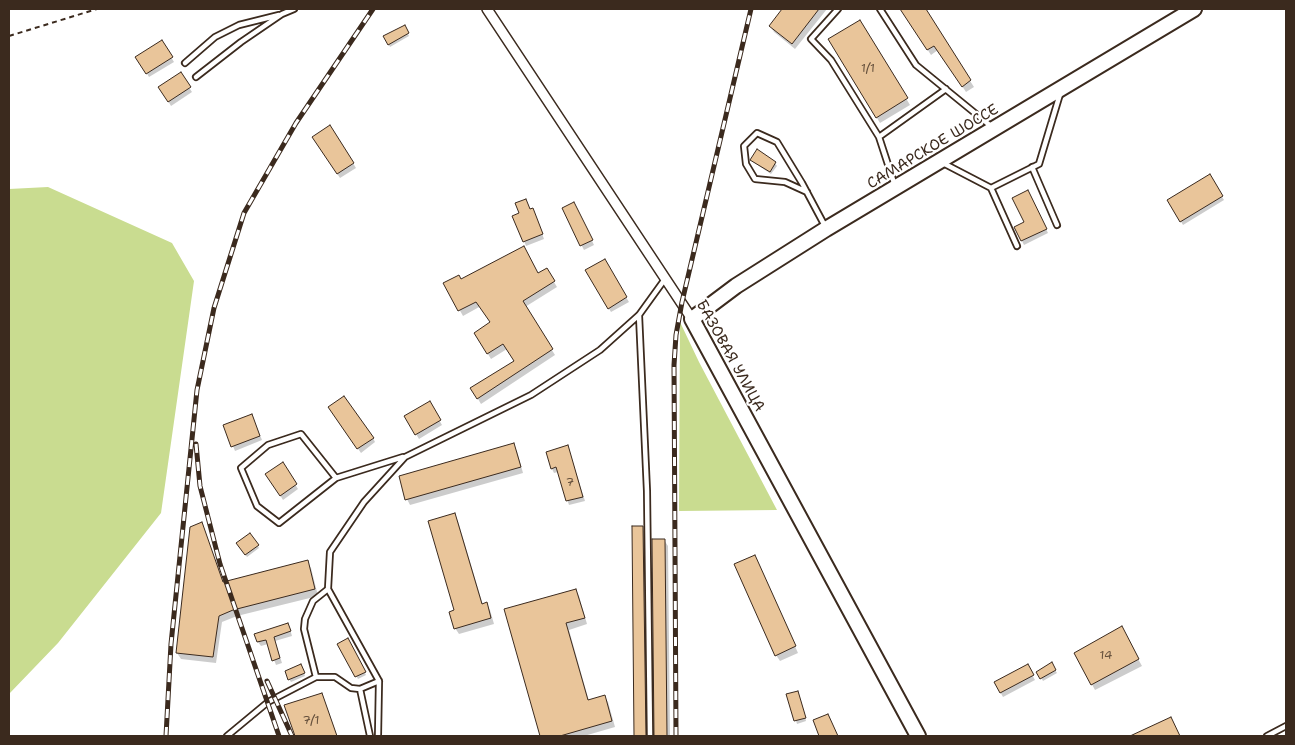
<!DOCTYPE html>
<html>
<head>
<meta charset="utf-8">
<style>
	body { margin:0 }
	#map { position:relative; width:1295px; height:745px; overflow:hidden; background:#fff; font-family:"Shantell Sans",sans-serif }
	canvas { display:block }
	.frame { position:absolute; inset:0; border:10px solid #3b2a1e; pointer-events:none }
</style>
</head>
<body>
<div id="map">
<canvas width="1295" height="745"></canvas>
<div class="frame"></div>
</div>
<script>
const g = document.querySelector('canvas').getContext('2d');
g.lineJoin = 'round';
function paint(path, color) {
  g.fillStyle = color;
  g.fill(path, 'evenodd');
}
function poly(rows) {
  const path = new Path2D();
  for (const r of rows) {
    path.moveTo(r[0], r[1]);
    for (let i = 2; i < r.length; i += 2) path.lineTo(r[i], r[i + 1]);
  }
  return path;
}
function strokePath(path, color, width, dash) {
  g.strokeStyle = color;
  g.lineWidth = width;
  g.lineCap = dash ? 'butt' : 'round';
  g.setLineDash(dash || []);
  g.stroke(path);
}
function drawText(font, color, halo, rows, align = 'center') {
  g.font = font + ' "Shantell Sans",sans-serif';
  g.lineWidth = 4.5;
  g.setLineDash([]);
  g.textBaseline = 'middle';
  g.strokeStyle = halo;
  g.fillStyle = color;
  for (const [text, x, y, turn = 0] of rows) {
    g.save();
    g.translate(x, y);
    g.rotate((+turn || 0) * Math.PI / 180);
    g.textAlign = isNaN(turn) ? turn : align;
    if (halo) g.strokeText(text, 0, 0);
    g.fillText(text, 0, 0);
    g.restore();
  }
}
paint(poly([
	[48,187,172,243,194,281,161,513,58,643,9,694,9,189],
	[680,322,699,362,777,510,679,511]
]), '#c9dc90');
paint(poly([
	[784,9,827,9,795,49,774,32,770,26],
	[901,9,924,9,974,87,966,92,938,50,931,55],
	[860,21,910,105,880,123,830,40],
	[404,26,409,36,390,47,385,37],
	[162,42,174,62,149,77,137,57],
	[180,74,192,92,171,106,160,87],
	[316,142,353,163,356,168,340,178],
	[758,151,775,163,777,166,771,174,753,162,752,160],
	[1209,176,1224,200,1183,225,1169,201],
	[1030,196,1048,233,1024,245,1022,241],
	[576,208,594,245,584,250,563,209],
	[530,210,535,214,544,239,526,246,524,241],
	[604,261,629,302,611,312,587,271],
	[546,269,557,287,525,307,555,355,481,404,472,389,516,362,507,349,491,359,475,333,491,323,481,306,463,316,445,284,461,281,538,275],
	[429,403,442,425,419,439,406,417],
	[332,412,373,438,375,442,361,453],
	[254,420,262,440,235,451,225,426],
	[513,445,517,451,523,473,410,505,407,499],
	[568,447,585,501,569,505,558,472,554,473,552,469],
	[282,464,298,489,283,500,267,474],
	[455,515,458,521,483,605,486,604,490,610,494,624,459,634,455,628],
	[201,524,224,583,307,562,311,568,318,596,237,616,222,622,216,663,181,659,177,653],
	[633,528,642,528,646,534,649,736,635,736],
	[653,540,664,540,668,546,670,736,655,736],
	[239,546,258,546,259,548,247,557],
	[758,562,798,653,780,661,776,655],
	[576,590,579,596,587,624,569,630,589,701,604,696,608,702,615,727,584,736,542,736,506,610],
	[1121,628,1142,666,1095,690,1075,653],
	[290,629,292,636,275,641,282,663,276,665,268,644,261,646,258,642],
	[347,640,366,675,358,679,339,644],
	[1051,664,1057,673,1043,681,1038,672],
	[1027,666,1035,680,1003,697,995,683],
	[302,668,305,676,291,682,289,679],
	[798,692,806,721,797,724,788,695],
	[322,694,337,736,296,736,286,706]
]), '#0003');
const building = poly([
	[782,9,819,9,792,44,769,26,782,9],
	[900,9,926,9,971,80,962,87,934,46,927,50,900,9],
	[860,20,908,98,876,118,828,39,860,20],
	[405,25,409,33,388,45,383,36,405,25],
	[162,40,173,57,146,74,135,57,162,40],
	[181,72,191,87,168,102,158,87,181,72],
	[330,125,354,163,337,174,312,137,330,125],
	[757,149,776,162,770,172,750,160,757,149],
	[1210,174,1223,196,1180,222,1167,200,1210,174],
	[1028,190,1047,229,1021,241,1014,227,1024,222,1012,198,1028,190],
	[526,199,530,209,533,208,543,234,523,242,512,216,519,213,515,203,526,199],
	[574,202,593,240,580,246,562,208,574,202],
	[524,246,538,273,547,268,555,281,523,301,553,349,477,399,470,388,514,361,503,344,487,354,474,333,490,322,476,302,458,311,443,283,459,275,461,279,524,246],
	[605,259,627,297,608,309,585,270,605,259],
	[344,396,374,438,357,449,328,407,344,396],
	[430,401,441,420,415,435,404,416,430,401],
	[252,414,260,436,231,447,223,425,252,414],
	[514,443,521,467,405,500,399,476,514,443],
	[568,445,583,497,566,501,556,467,551,469,546,452,568,445],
	[283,462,297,484,280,496,265,474,283,462],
	[455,513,482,604,487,602,491,618,454,629,449,612,454,610,428,521,455,513],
	[202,522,223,582,308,560,315,589,233,610,219,616,213,657,176,653,190,527,202,522],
	[632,526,643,526,646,736,634,736,632,526],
	[250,533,259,545,245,555,236,543,250,533],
	[652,539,665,539,667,736,654,736,652,539],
	[755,555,796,646,775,656,734,564,755,555],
	[576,589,585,618,566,623,588,700,605,695,612,721,560,736,540,736,504,609,576,589],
	[288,623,291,631,274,637,280,658,272,661,266,640,257,642,254,634,288,623],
	[1122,626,1139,659,1091,685,1074,653,1122,626],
	[348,638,366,672,355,677,337,644,348,638],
	[1052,662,1056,670,1040,679,1036,672,1052,662],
	[301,664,305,673,288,680,285,671,301,664],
	[1028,664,1034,675,1000,693,994,682,1028,664],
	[798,691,806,718,794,721,786,694,798,691],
	[322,693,337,736,295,736,284,705,322,693],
	[828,714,838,736,819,736,813,720,828,714],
	[1171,717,1180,736,1130,736,1171,717]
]);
paint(building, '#e9c59a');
strokePath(building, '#3b2a1e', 1);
const lane = poly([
	[838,9,811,39,831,60,879,137,946,89],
	[880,9,916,65,992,127],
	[185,63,215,37,239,25,279,15],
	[196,77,241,42,282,14,294,9],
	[879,137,895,186],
	[941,162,991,188,1017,246],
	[1032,167,1057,225],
	[991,188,1039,164,1060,94],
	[807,192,785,182,755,179,746,164,744,146,757,133,777,142,802,183,826,228],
	[639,315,647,491,650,736],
	[336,478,301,434,268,445,241,468,257,506,279,523,336,478,403,457],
	[316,677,304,629,305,619,313,601,328,589],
	[360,689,370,736],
	[227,736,268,702,316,677,335,677,351,688,360,689,379,681,328,589,330,552,364,502,405,457,531,395,600,350,639,315,665,279],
	[378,736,379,681],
	[1267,736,1286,726]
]);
const street = poly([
	[487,9,692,319]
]);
const secondary = poly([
	[918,736,692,319,736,286,826,229,1194,9]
]);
strokePath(lane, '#3b2a1e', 8);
strokePath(street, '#3b2a1e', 12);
strokePath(secondary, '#3b2a1e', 18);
strokePath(poly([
	[9,36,97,9]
]), '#3b2a1e', 2, [5, 4]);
strokePath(lane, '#fff', 4.5);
strokePath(street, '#fff', 9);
strokePath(secondary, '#fff', 14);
const rail = poly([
	[196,444,200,486,220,564,279,736],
	[267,681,292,736],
	[166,736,171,644,197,390,214,308,244,213,296,123,373,9],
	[676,736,674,365,676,335,682,302,751,9]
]);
strokePath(rail, '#3b2a1e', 5);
strokePath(rail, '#fff', 3, [9]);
drawText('12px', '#66513d', null, [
	["1/1",868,69],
	["7",570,483],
	["14",1106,656],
	["7/1",311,721]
]);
drawText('15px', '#3b2a1e', '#fff', [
	["САМАРСКОЕ ШОССЕ",933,147,-31],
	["БАЗОВАЯ УЛИЦА",730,356,61]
]);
</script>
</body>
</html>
